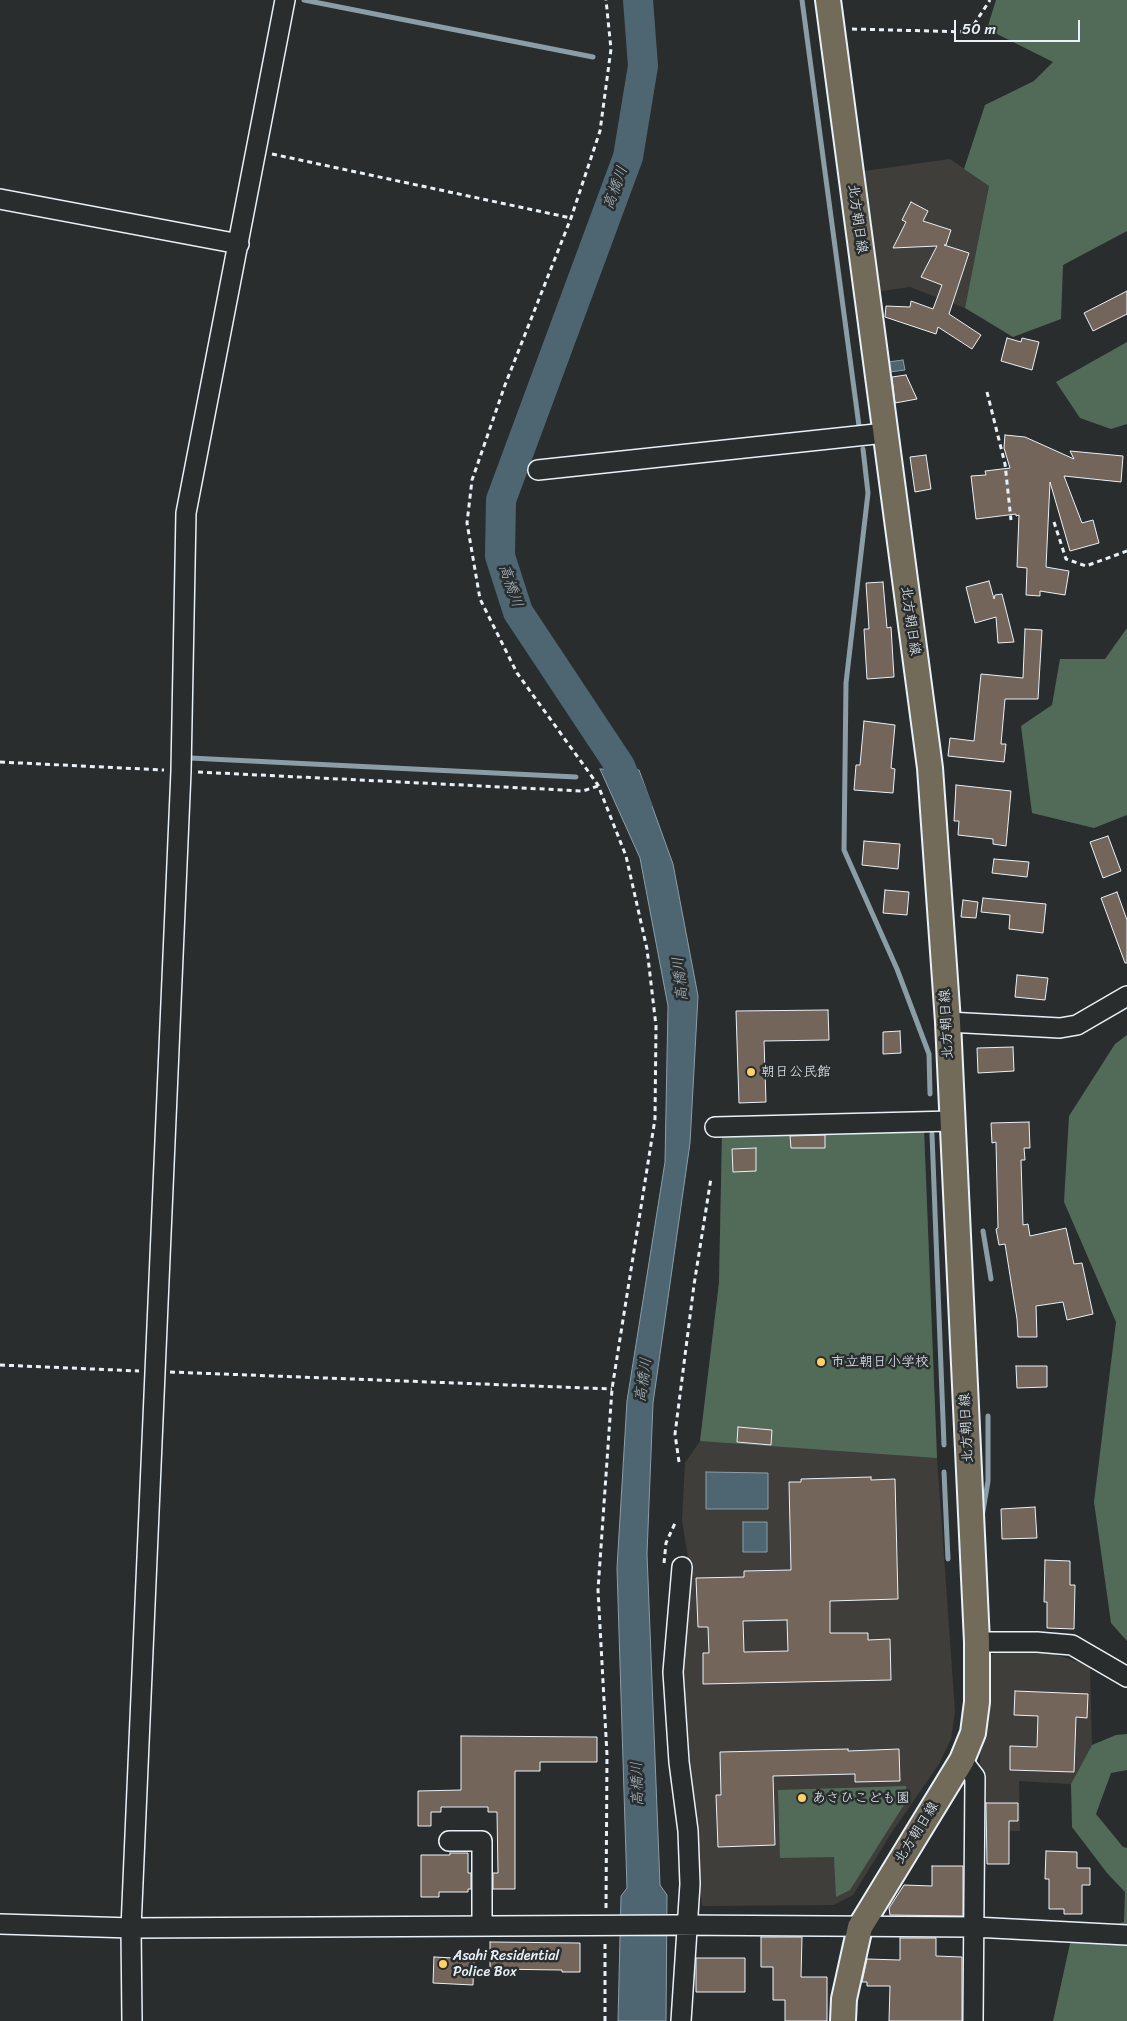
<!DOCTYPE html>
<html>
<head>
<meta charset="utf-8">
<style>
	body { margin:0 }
	#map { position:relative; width:1127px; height:2021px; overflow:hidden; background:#2a2d2e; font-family:Sriracha,sans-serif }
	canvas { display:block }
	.scale { position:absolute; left:954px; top:20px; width:126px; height:22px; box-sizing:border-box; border:2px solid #e8f1f8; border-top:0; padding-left:6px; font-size:15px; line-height:18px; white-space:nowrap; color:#e8f1f8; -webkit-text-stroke:4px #2a2d2e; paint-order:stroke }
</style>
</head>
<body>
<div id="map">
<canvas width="1127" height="2021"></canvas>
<div class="scale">50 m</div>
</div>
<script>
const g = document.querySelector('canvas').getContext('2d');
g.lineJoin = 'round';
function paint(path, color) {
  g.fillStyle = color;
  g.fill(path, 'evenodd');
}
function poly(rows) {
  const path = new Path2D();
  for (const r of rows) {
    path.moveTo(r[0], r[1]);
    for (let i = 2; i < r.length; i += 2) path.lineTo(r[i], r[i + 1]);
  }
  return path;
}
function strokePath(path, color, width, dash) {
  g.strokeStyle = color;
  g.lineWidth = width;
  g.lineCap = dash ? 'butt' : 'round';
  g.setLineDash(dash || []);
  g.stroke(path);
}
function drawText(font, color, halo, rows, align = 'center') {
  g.font = font + ' Sriracha,"Klee One",sans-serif';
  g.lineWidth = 5;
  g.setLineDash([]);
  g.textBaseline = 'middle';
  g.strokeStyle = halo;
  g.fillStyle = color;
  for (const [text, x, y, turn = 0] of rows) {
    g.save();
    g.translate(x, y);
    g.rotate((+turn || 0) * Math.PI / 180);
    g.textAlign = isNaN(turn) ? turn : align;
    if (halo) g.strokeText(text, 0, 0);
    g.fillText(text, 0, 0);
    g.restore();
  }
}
paint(poly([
	[950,159,989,186,965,308,910,287,875,292,864,171],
	[924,1129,937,1458,955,1711,951,1739,939,1764,892,1832,853,1895,834,1905,702,1906,684,1749,677,1671,689,1564,682,1520,685,1463,700,1441,719,1283,722,1133],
	[996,1651,1048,1652,1090,1666,1092,1745,1071,1784,1019,1781,1020,1831,981,1831,980,1750,988,1720,987,1659]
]), '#403e3b');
paint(poly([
	[996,0,1127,0,1127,231,1063,265,1061,319,1013,337,965,308,989,186,964,169,985,105,1034,81,1053,62,987,29],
	[1127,342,1127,424,1111,429,1080,418,1056,382],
	[1127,628,1127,815,1094,828,1032,813,1021,726,1052,705,1060,659,1105,659],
	[1127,1035,1127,1641,1111,1623,1094,1502,1116,1322,1064,1202,1069,1116,1115,1044],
	[924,1129,937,1458,700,1441,719,1283,722,1133],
	[1127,1734,1127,1770,1111,1773,1096,1814,1123,1847,1127,1848,1127,2021,1053,2021,1071,1939,1124,1922,1125,1892,1107,1873,1072,1827,1071,1784,1092,1745,1116,1735],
	[906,1786,907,1800,850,1890,836,1897,834,1857,780,1858,778,1790]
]), '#526b59');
const water = poly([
	[903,360,905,370,890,372,888,362,903,360],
	[600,769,639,770,673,864,698,996,690,1143,653,1403,647,1554,660,1885,667,1895,666,2021,618,2021,621,1896,627,1888,617,1568,627,1401,665,1162,668,1006,640,858,600,769],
	[706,1472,768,1473,768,1509,706,1509,706,1472],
	[743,1522,767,1522,767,1552,743,1552,743,1522]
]);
paint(water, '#4d6672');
strokePath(water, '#8b9ea8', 1);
strokePath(poly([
	[304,0,593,57],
	[802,0,859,426],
	[863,449,868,493,846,683,844,850,897,969,929,1054,930,1094],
	[190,758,576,777],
	[932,1134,944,1445],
	[983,1231,991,1279],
	[944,1472,948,1559],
	[982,1517,988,1481,988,1416]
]), '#8b9ea8', 5);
strokePath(poly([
	[637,806,620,766,518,612,500,556,501,500,628,157,643,66,638,0]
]), '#4d6672', 30);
const building = poly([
	[911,202,928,211,923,221,951,230,946,245,944,245,969,253,949,314,981,335,972,349,938,327,936,334,885,317,886,306,910,307,911,301,933,309,942,285,921,277,937,246,893,248,906,222,902,220,911,202],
	[1127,291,1127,314,1093,331,1084,313,1127,291],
	[1007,338,1021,342,1022,338,1039,342,1032,370,1001,361,1007,338],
	[906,375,917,399,895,403,892,377,906,375],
	[1005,435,1025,437,1074,459,1070,451,1123,456,1121,482,1064,476,1082,523,1093,520,1099,543,1070,551,1050,482,1046,567,1069,571,1065,595,1040,591,1040,596,1026,595,1027,568,1017,567,1019,515,1016,516,1016,514,976,519,971,476,986,475,985,471,1010,468,1004,448,1005,435],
	[926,455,931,489,915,492,910,457,926,455],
	[989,581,994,599,995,595,1002,594,1014,642,998,643,996,617,975,623,966,587,989,581],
	[883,582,887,628,891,627,894,677,867,679,864,629,869,629,866,583,883,582],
	[1025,629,1042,630,1038,699,1005,699,1001,744,1006,744,1004,762,948,756,950,738,974,741,981,674,1023,678,1025,629],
	[864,721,895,725,891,768,895,769,893,793,854,790,856,765,860,765,864,721],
	[956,785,1011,791,1006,846,993,844,993,839,958,835,959,821,954,821,956,785],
	[1108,836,1121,871,1103,878,1090,842,1108,836],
	[864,841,900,844,898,869,862,865,864,841],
	[994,859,1029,862,1027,877,992,873,994,859],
	[885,890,909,892,907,915,883,913,885,890],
	[1117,892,1127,920,1127,963,1125,963,1101,898,1117,892],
	[983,898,1046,904,1043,933,1009,929,1010,915,981,912,983,898],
	[963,900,978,902,976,918,961,917,963,900],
	[1017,975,1048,978,1045,1000,1015,997,1017,975],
	[828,1010,829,1040,764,1041,766,1102,739,1103,736,1011,828,1010],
	[900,1031,901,1053,883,1054,883,1032,900,1031],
	[1013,1047,1014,1071,978,1073,977,1048,1013,1047],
	[1029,1122,1030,1148,1024,1148,1025,1160,1021,1160,1023,1225,1028,1224,1030,1236,1066,1228,1074,1264,1082,1263,1093,1314,1067,1320,1063,1302,1036,1306,1037,1337,1018,1337,1017,1319,1005,1244,999,1245,996,1229,998,1228,996,1142,992,1143,991,1123,1029,1122],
	[825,1135,825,1148,791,1148,790,1136,825,1135],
	[756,1148,756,1171,733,1172,732,1149,756,1148],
	[1016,1366,1047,1366,1047,1387,1017,1388,1016,1366],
	[738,1427,772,1430,771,1445,737,1442,738,1427],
	[871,1477,871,1480,895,1479,898,1599,830,1601,830,1633,868,1633,868,1640,890,1639,891,1680,703,1684,703,1653,709,1653,708,1627,698,1627,696,1578,744,1577,744,1571,791,1570,789,1482,801,1482,801,1479,871,1477],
	[787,1620,788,1651,744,1652,743,1621,787,1620],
	[1035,1507,1037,1538,1002,1539,1001,1509,1035,1507],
	[1045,1560,1070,1561,1070,1585,1075,1585,1074,1629,1047,1628,1047,1602,1044,1602,1045,1560],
	[1015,1691,1088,1694,1087,1718,1076,1717,1074,1772,1010,1770,1010,1746,1037,1747,1038,1716,1014,1715,1015,1691],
	[461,1736,597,1737,597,1762,540,1762,540,1771,515,1771,515,1889,493,1889,493,1873,498,1873,497,1812,488,1812,488,1807,441,1807,441,1812,431,1812,431,1826,418,1826,418,1791,461,1790,461,1736],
	[848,1749,848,1751,899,1749,900,1781,855,1782,855,1774,773,1776,775,1845,718,1847,716,1795,721,1795,720,1752,848,1749],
	[986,1803,1018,1803,1018,1821,1009,1821,1009,1864,987,1864,986,1803],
	[1046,1851,1077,1852,1077,1868,1090,1868,1090,1885,1082,1885,1082,1914,1064,1914,1064,1909,1049,1909,1049,1879,1045,1879,1046,1851],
	[450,1853,468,1853,468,1873,471,1873,471,1889,468,1889,468,1892,439,1892,439,1897,421,1897,421,1855,450,1855,450,1853],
	[932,1866,963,1866,963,1916,890,1915,889,1908,904,1885,932,1886,932,1866],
	[761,1937,802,1937,801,1977,827,1977,827,2021,785,2021,785,2000,773,2000,773,1967,761,1967,761,1937],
	[900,1938,936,1938,936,1956,962,1957,962,2021,889,2021,890,1986,867,1986,867,1982,862,1982,867,1959,900,1960,900,1938],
	[490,1942,580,1943,580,1972,562,1972,562,1970,490,1969,490,1942],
	[434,1957,474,1959,473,1985,433,1983,434,1957],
	[696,1958,745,1958,745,1992,696,1992,696,1958]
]);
paint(building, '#74655a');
strokePath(building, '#e8f1f8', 1);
const minor = poly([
	[0,199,239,244],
	[538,470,885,433],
	[948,1022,1060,1028,1077,1025,1127,996],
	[715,1127,952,1121],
	[977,1642,1037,1642,1072,1645,1127,1677],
	[962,1760,975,1777,973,2021],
	[449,1841,482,1841,482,1925],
	[0,1924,131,1928,677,1925,974,1927,1127,1935],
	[132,2021,131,1928,181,771,186,513,285,0],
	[681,2021,690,1884,688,1831,679,1762,673,1672,682,1567]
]);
const major = poly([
	[828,0,930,768,948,1022,977,1642,977,1702,973,1733,962,1760,860,1927,844,1999,843,2021]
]);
strokePath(minor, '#e8f1f8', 22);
strokePath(major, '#e8f1f8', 28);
strokePath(poly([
	[852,29,969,32,990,0],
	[272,154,571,218],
	[987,392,1005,464,1011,520],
	[1054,522,1066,559,1086,566,1127,551],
	[0,762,164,770],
	[198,772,583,791,598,786],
	[0,1365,139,1371],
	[170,1372,612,1389],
	[679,1462,675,1434,694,1285,711,1178],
	[664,1563,666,1543,676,1521],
	[606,1908,607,1755,598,1590,612,1389,655,1119,656,1026,647,949,626,856,598,785,517,673,480,599,467,523,472,480,505,385,571,218,600,131,611,49,606,0],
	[605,2021,605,1942]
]), '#e8f1f8', 3, [5, 4]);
strokePath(minor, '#2a2d2e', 19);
strokePath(major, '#736b5a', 24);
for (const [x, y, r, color] of [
	[751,1072,5,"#ffd166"],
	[821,1362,5,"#ffd166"],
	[802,1798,5,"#ffd166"],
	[443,1964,5,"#ffd166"]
]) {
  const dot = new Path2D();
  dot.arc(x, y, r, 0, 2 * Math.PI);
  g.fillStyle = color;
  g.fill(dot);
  strokePath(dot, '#2a2d2e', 2);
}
drawText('14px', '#e8f1f8', '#2a2d2e', [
	["北方朝日線",857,219,82],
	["北方朝日線",910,621,82],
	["北方朝日線",947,1024,-93],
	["北方朝日線",967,1428,-93],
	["北方朝日線",917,1833,-58]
]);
drawText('14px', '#e8f1f8', '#2a2d2e', [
	["朝日公民館",761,1072],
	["市立朝日小学校",831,1362],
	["あさひこども園",812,1798],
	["Asahi Residential",453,1956],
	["Police Box",453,1972]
], 'left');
drawText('italic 15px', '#aab9c2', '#2a2d2e', [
	["高橋川",616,188,-70],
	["高橋川",510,586,71],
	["高橋川",681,979,-96],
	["高橋川",644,1380,-82],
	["高橋川",638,1784,-92]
]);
</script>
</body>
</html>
